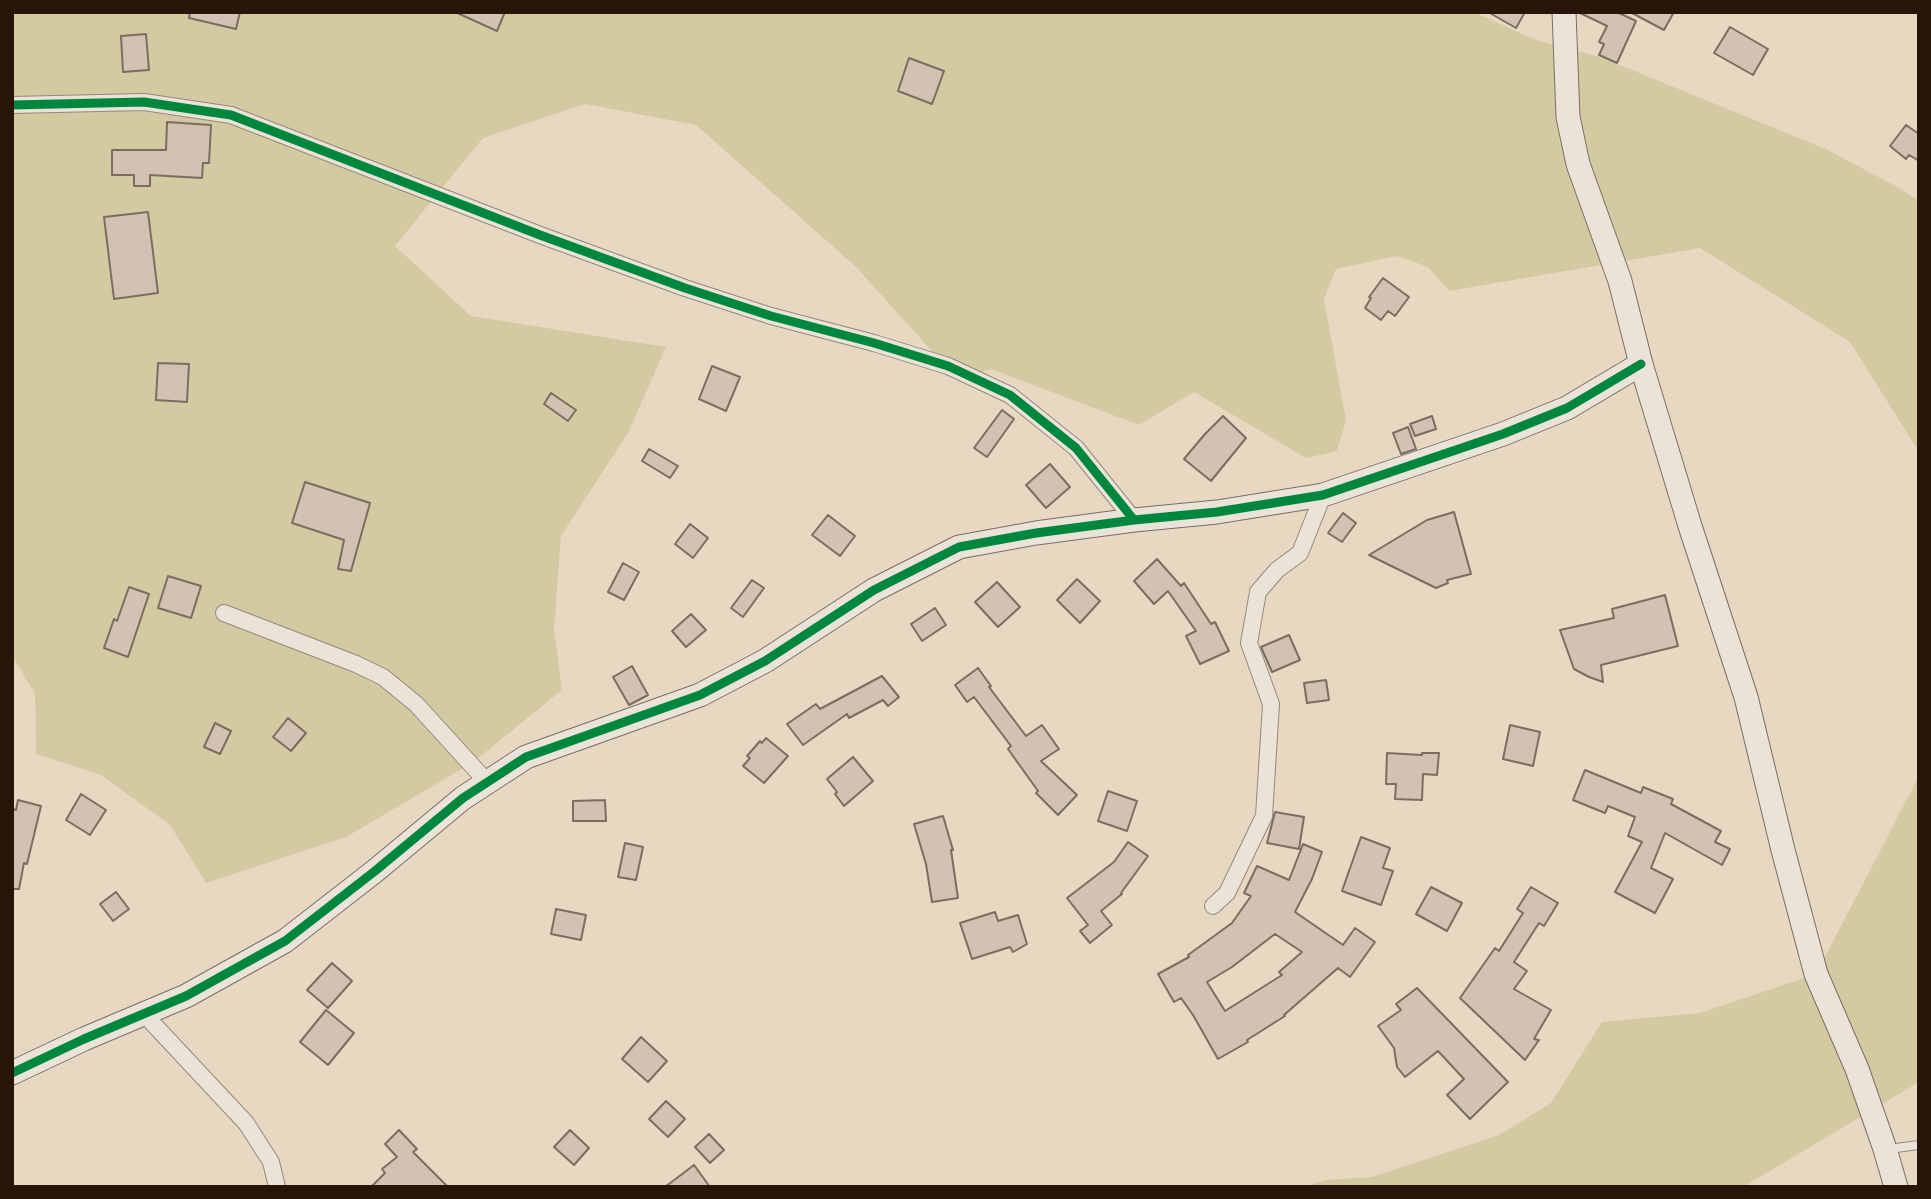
<!DOCTYPE html>
<html>
<head>
<meta charset="utf-8">
<style>
	body { margin:0 }
	#map { position:relative; width:1931px; height:1199px; overflow:hidden; background:#e8d8c2; font-family:"Gentium Book Plus",serif }
	canvas { display:block }
	.frame { position:absolute; inset:0; border:14px solid #291409; pointer-events:none }
</style>
</head>
<body>
<div id="map">
<canvas width="1931" height="1199"></canvas>
<div class="frame"></div>
</div>
<script>
const g = document.querySelector('canvas').getContext('2d');
g.lineJoin = 'round';
function paint(path, color) {
  g.fillStyle = color;
  g.fill(path, 'evenodd');
}
function poly(rows) {
  const path = new Path2D();
  for (const r of rows) {
    path.moveTo(r[0], r[1]);
    for (let i = 2; i < r.length; i += 2) path.lineTo(r[i], r[i + 1]);
  }
  return path;
}
function strokePath(path, color, width, dash) {
  g.strokeStyle = color;
  g.lineWidth = width;
  g.lineCap = dash ? 'butt' : 'round';
  g.setLineDash(dash || []);
  g.stroke(path);
}
paint(poly([
	[12,12,1477,12,1478,14,1536,40,1600,57,1826,149,1901,189,1919,201,1919,452,1850,342,1700,248,1449,291,1428,267,1397,256,1336,269,1324,299,1346,420,1337,451,1306,458,1194,392,1139,425,991,369,959,381,855,266,696,125,585,104,483,138,395,246,471,316,666,347,628,433,561,536,554,629,562,690,472,763,346,837,206,883,170,825,101,775,36,754,35,693,12,656],
	[1919,776,1919,1082,1743,1187,1303,1187,1326,1180,1372,1177,1499,1135,1551,1103,1602,1022,1700,1013,1816,974]
]), '#d4caa2');
const building = poly([
	[190,12,240,12,236,29,189,18,190,12],
	[455,12,505,12,497,31,455,12],
	[1488,12,1525,12,1516,28,1488,12],
	[1578,12,1617,12,1636,21,1617,63,1599,55,1604,44,1599,42,1607,26,1578,12],
	[1630,12,1674,12,1664,30,1630,12],
	[1730,27,1768,49,1753,75,1714,53,1730,27],
	[146,34,149,70,123,72,121,36,146,34],
	[909,58,944,71,932,104,898,91,909,58],
	[167,122,211,125,209,163,203,163,202,178,150,175,150,186,134,186,134,175,112,175,112,150,166,150,167,122],
	[1906,125,1919,134,1919,161,1909,155,1906,159,1890,146,1906,125],
	[148,212,158,293,114,299,104,217,148,212],
	[1383,278,1409,297,1395,316,1388,311,1381,320,1365,308,1371,298,1369,297,1383,278],
	[158,363,189,364,187,402,156,400,158,363],
	[712,366,740,377,726,411,699,399,712,366],
	[551,393,576,410,568,421,544,404,551,393],
	[1002,410,1014,419,987,457,974,448,1002,410],
	[1223,416,1246,438,1211,481,1184,459,1205,434,1223,416],
	[1432,416,1436,429,1415,436,1410,424,1432,416],
	[1408,427,1416,449,1401,454,1393,433,1408,427],
	[649,449,678,466,670,478,642,461,649,449],
	[1050,464,1070,487,1046,508,1026,485,1050,464],
	[305,482,370,503,351,571,338,569,344,540,292,523,305,482],
	[1454,512,1471,574,1447,580,1448,583,1436,588,1369,555,1427,520,1454,512],
	[1343,513,1356,523,1342,542,1328,533,1343,513],
	[828,515,855,536,840,556,812,535,828,515],
	[690,524,708,538,693,558,675,544,690,524],
	[1157,559,1181,586,1184,583,1211,624,1215,622,1229,651,1200,664,1186,636,1196,631,1168,591,1154,604,1134,581,1157,559],
	[623,563,639,572,624,600,608,592,623,563],
	[168,576,201,586,191,618,158,608,168,576],
	[1077,579,1100,601,1080,623,1057,600,1077,579],
	[752,580,764,588,743,617,731,608,752,580],
	[997,582,1020,607,998,627,975,602,997,582],
	[129,587,149,594,128,657,104,648,114,619,117,621,129,587],
	[1665,595,1678,646,1601,665,1603,682,1589,677,1574,669,1560,630,1614,618,1612,609,1665,595],
	[935,608,946,625,922,641,911,624,935,608],
	[691,614,706,630,686,647,672,631,691,614],
	[1289,635,1300,660,1272,672,1261,647,1289,635],
	[632,666,648,695,629,705,613,677,632,666],
	[978,668,991,686,989,687,1026,736,1042,725,1059,749,1041,761,1077,795,1058,815,1036,793,1038,791,1008,749,1011,746,974,697,967,702,955,685,978,668],
	[882,676,899,697,888,706,883,700,849,718,847,714,803,745,787,724,816,704,820,709,882,676],
	[1326,680,1329,700,1307,703,1304,683,1326,680],
	[288,718,306,733,291,751,273,737,288,718],
	[215,723,231,731,220,754,204,747,215,723],
	[1510,725,1540,732,1533,766,1503,759,1510,725],
	[766,738,788,756,764,783,743,766,750,758,747,756,760,741,762,743,766,738],
	[1387,753,1422,755,1422,753,1439,753,1437,775,1423,774,1422,800,1395,799,1396,784,1386,784,1387,753],
	[853,757,873,781,844,806,835,794,837,792,827,779,853,757],
	[1585,770,1641,793,1643,787,1673,799,1671,804,1721,831,1715,842,1730,849,1722,865,1665,833,1651,868,1673,879,1655,913,1615,892,1642,842,1628,836,1635,817,1608,806,1605,813,1573,800,1585,770],
	[1108,791,1137,801,1127,831,1098,821,1108,791],
	[81,794,106,810,90,835,66,820,81,794],
	[18,800,41,806,27,864,24,863,19,889,12,889,12,809,16,810,18,800],
	[605,800,606,821,573,821,573,801,605,800],
	[1275,812,1304,817,1299,849,1267,843,1275,812],
	[943,816,953,850,951,850,958,898,932,902,926,864,914,824,943,816],
	[1361,837,1390,848,1383,868,1393,871,1381,905,1342,891,1361,837],
	[1128,842,1148,856,1121,893,1122,894,1101,911,1112,925,1090,943,1080,931,1088,925,1067,898,1114,862,1128,842],
	[625,843,643,847,636,880,618,877,625,843],
	[1303,844,1322,852,1312,879,1295,912,1343,945,1355,928,1375,942,1350,977,1338,968,1284,1015,1285,1016,1247,1040,1248,1042,1218,1059,1193,1015,1181,998,1174,1002,1158,974,1189,957,1188,955,1232,923,1251,896,1244,893,1257,866,1289,880,1303,844],
	[1275,934,1302,952,1279,972,1282,975,1225,1011,1207,982,1232,967,1275,934],
	[1431,887,1462,903,1447,931,1416,914,1431,887],
	[1531,887,1558,903,1544,926,1539,923,1514,962,1527,971,1514,989,1551,1010,1534,1039,1539,1040,1525,1060,1460,998,1495,948,1499,951,1523,913,1517,909,1531,887],
	[116,892,129,909,113,921,100,904,116,892],
	[556,909,586,915,581,940,551,934,556,909],
	[995,912,998,921,1018,915,1027,944,1013,952,1010,947,972,959,960,923,995,912],
	[332,963,352,981,328,1008,307,990,332,963],
	[1417,988,1508,1082,1470,1119,1447,1095,1464,1079,1438,1051,1405,1077,1397,1067,1394,1048,1378,1026,1401,1010,1396,1004,1417,988],
	[326,1010,354,1033,328,1065,300,1042,326,1010],
	[641,1037,667,1061,648,1082,622,1059,641,1037],
	[666,1101,685,1119,668,1137,649,1119,666,1101],
	[399,1130,417,1149,413,1152,448,1187,371,1187,385,1173,382,1169,397,1157,385,1144,399,1130],
	[570,1130,589,1148,574,1165,554,1147,570,1130],
	[709,1134,724,1150,710,1163,695,1147,709,1134],
	[694,1165,710,1187,665,1187,694,1165]
]);
paint(building, '#d3c1b1');
strokePath(building, '#796e62', 2);
const lane = poly([
	[1888,1149,1919,1145]
]);
const street = poly([
	[12,105,144,102,231,115,540,235,685,288,771,316,874,343,948,366,1010,395,1076,448,1134,520],
	[224,613,356,664,383,677,416,704,487,782],
	[1213,906,1227,893,1264,816,1271,704,1249,643,1258,592,1277,570,1300,553,1323,495],
	[144,1014,246,1123,271,1162,277,1187]
]);
const secondary = poly([
	[1564,12,1568,117,1578,164,1620,281,1641,364,1690,526,1746,697,1783,850,1816,974,1857,1069,1885,1149,1896,1187],
	[12,1073,84,1039,186,996,285,941,375,871,463,798,526,757,700,695,765,661,874,590,959,547,1036,533,1134,520,1217,512,1323,495,1503,434,1567,408,1641,364]
]);
strokePath(lane, '#94887b', 10);
strokePath(street, '#94887b', 18);
strokePath(secondary, '#796e62', 25);
strokePath(lane, '#ebe3d8', 8);
strokePath(street, '#ebe3d8', 16);
strokePath(secondary, '#ebe3d8', 23);
strokePath(poly([
	[12,105,144,102,231,115,540,235,685,288,771,316,874,343,948,366,1010,395,1076,448,1134,520],
	[12,1073,84,1039,186,996,285,941,375,871,463,798,526,757,700,695,765,661,874,590,959,547,1036,533,1134,520,1217,512,1323,495,1503,434,1567,408,1641,364]
]), '#00873e', 9);
</script>
</body>
</html>
